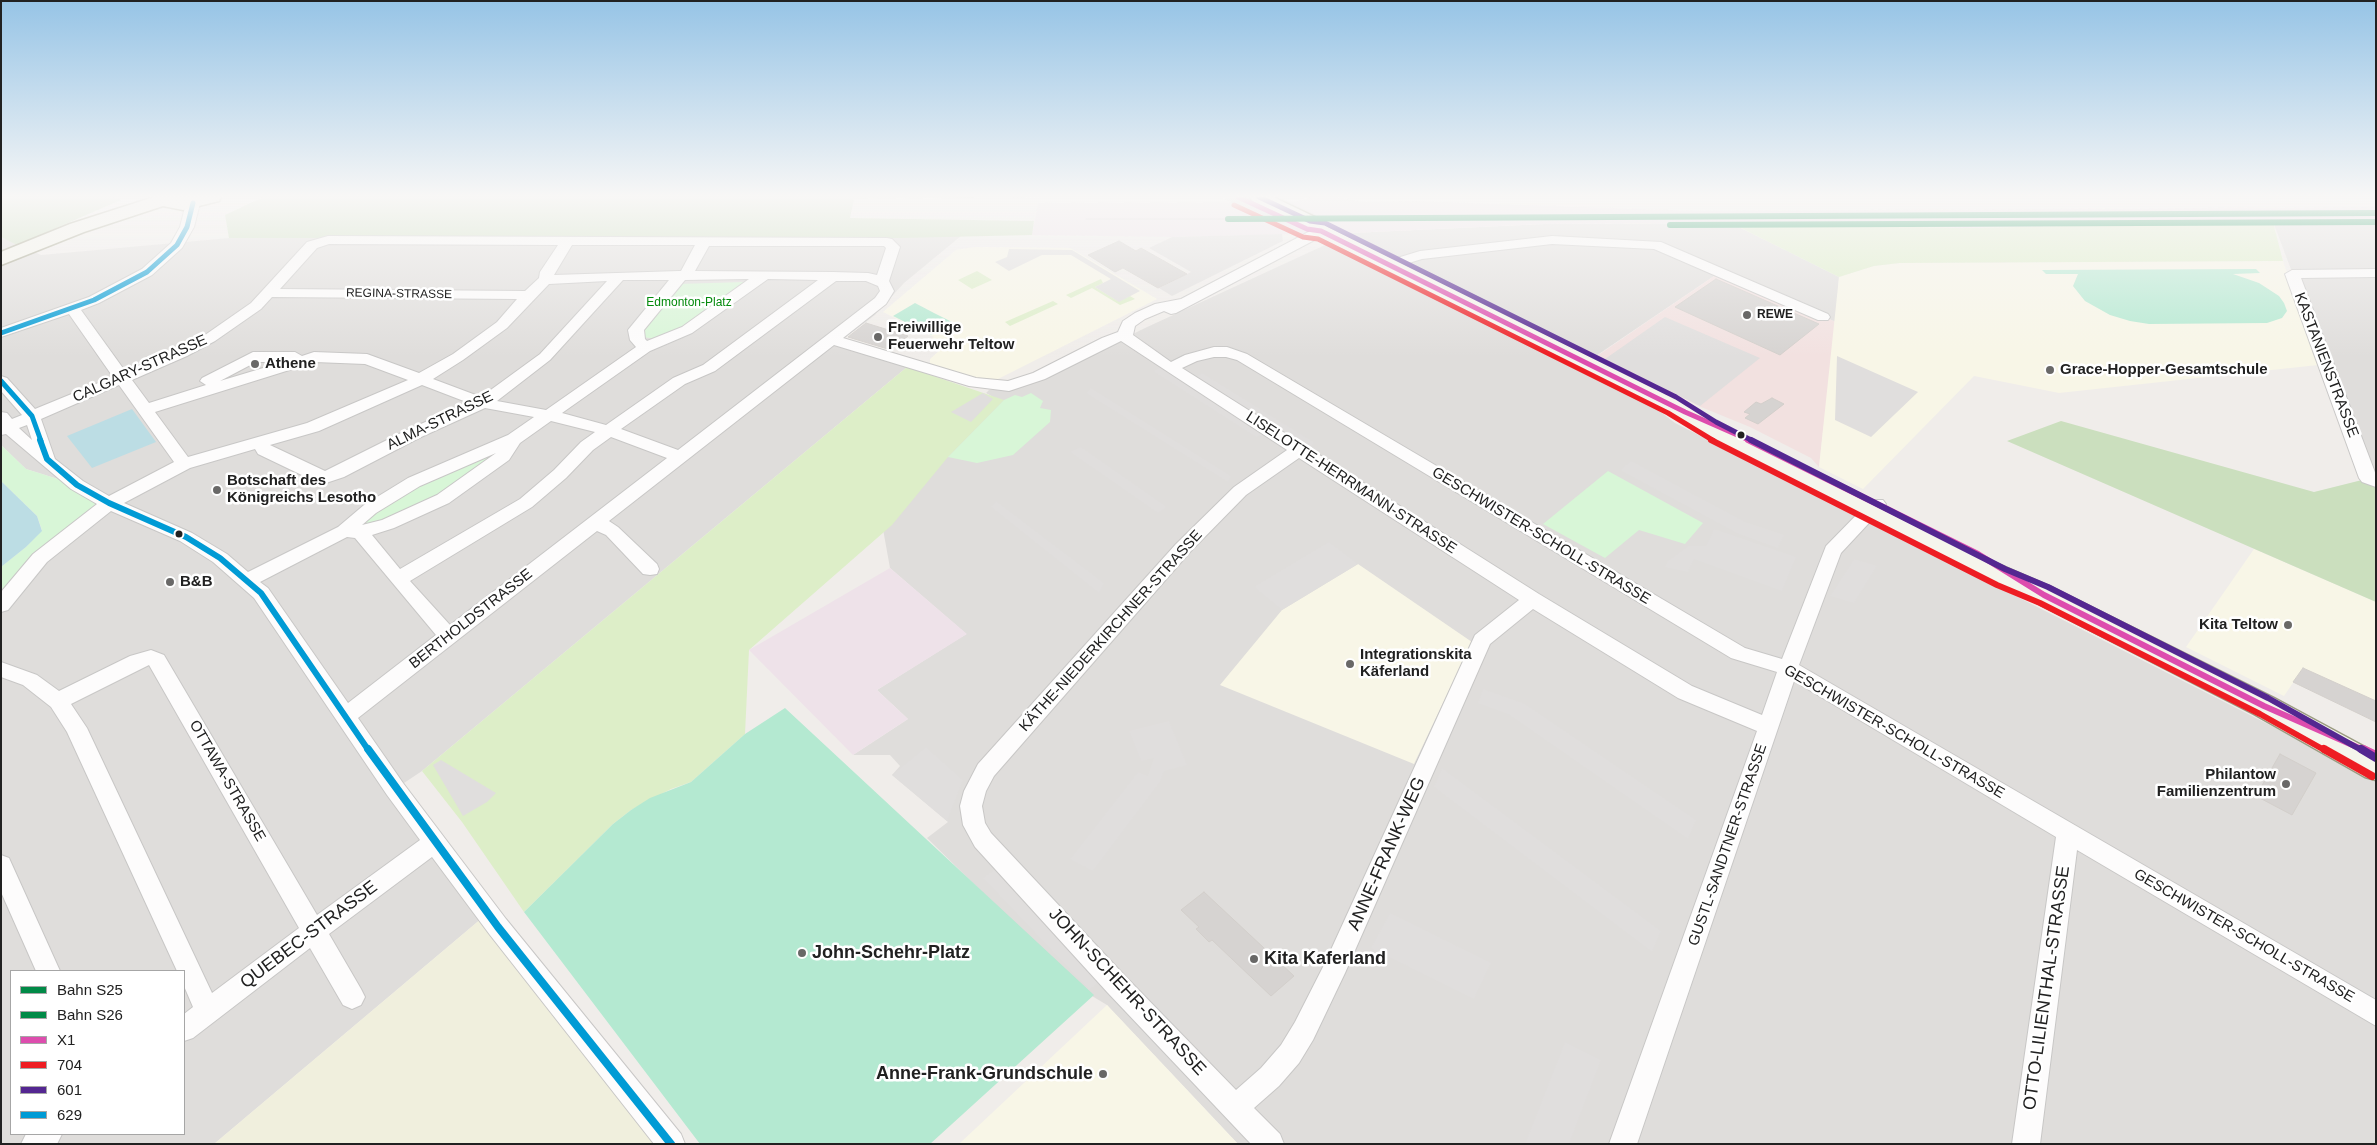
<!DOCTYPE html>
<html>
<head>
<meta charset="utf-8">
<style>
	body { margin:0 }
	#map { position:relative; width:2377px; height:1145px; overflow:hidden; background:#f0edea; font-family:Arial,sans-serif }
	canvas { display:block }
	.frame { position:absolute; inset:0; border:2px solid #212121; pointer-events:none }
	.legend { position:absolute; left:10px; top:970px; width:175px; height:165px; box-sizing:border-box; background:#fff; border:1px solid #a6a6a6; margin:0; padding:6px 9px; list-style:none; font-size:15px; color:#212121 }
	.legend li { display:flex; align-items:center; gap:10px; height:25px }
	.legend b { width:25px; border:1px solid #a6a6a6 }
</style>
</head>
<body>
<div id="map">
<canvas width="2377" height="1145"></canvas>
<div class="frame"></div>
<ul class="legend">
<li><b style="height:6px;background:#018a47"></b>Bahn S25</li>
<li><b style="height:6px;background:#018a47"></b>Bahn S26</li>
<li><b style="height:6px;background:#dd4dae"></b>X1</li>
<li><b style="height:6px;background:#ee1d23"></b>704</li>
<li><b style="height:6px;background:#542791"></b>601</li>
<li><b style="height:6px;background:#009bd5"></b>629</li>
</ul>
</div>
<script>
const g = document.querySelector('canvas').getContext('2d');
g.lineJoin = 'round';
function paint(path, color) {
  g.fillStyle = color;
  g.fill(path, 'evenodd');
}
function poly(rows) {
  const path = new Path2D();
  for (const r of rows) {
    path.moveTo(r[0], r[1]);
    for (let i = 2; i < r.length; i += 2) path.lineTo(r[i], r[i + 1]);
  }
  return path;
}
function strokePath(path, color, width, dash) {
  g.strokeStyle = color;
  g.lineWidth = width;
  g.lineCap = dash ? 'butt' : 'round';
  g.setLineDash(dash || []);
  g.stroke(path);
}
function drawText(font, color, halo, rows, align = 'center') {
  g.font = font + ' Arial,sans-serif';
  g.lineWidth = 5;
  g.setLineDash([]);
  g.textBaseline = 'middle';
  g.strokeStyle = halo;
  g.fillStyle = color;
  for (const [text, x, y, turn = 0] of rows) {
    g.save();
    g.translate(x, y);
    g.rotate((+turn || 0) * Math.PI / 180);
    g.textAlign = isNaN(turn) ? turn : align;
    if (halo) g.strokeText(text, 0, 0);
    g.fillText(text, 0, 0);
    g.restore();
  }
}
paint(poly([
	[2376,221,2376,481,2327,364,2273,222],
	[1731,223,1839,277,1836,322,1720,272,1581,366,1637,394,1675,423,2376,779,2376,1144,1238,1144,1107,1005,1082,990,927,838,948,822,892,775,900,766,890,755,853,755,908,719,877,690,966,634,890,568,881,518,995,398,986,393,989,390,1017,389,1034,383,1145,328,1351,233,1544,224],
	[961,236,904,283,875,315,837,344,907,367,422,771,395,789,488,913,214,1144,1,1144,1,605,77,485,26,469,1,445,1,237,41,255,229,238],
	[11,971,184,971,184,1134,11,1134]
]), '#dfdddb');
paint(poly([
	[1720,272,1836,322,1819,467,1811,458,1750,427,1701,407,1597,356]
]), '#f2e1e0');
paint(poly([
	[1310,197,1337,197,1363,202,1415,201,1698,211,2376,207,2376,221,1964,228,1731,223,1544,224,1351,233,1172,237,1032,235,1038,203,1295,202],
	[890,568,967,634,877,690,908,719,853,755,749,650]
]), '#eee2e9');
paint(poly([
	[975,247,1070,248,1157,299,994,381,985,381,930,364,930,359,940,350,928,341,934,337,883,312,956,250],
	[2283,261,2318,365,2059,393,1974,376,1863,489,1819,467,1839,277,1874,266,1900,263],
	[2254,549,2376,602,2376,701,2303,668,2284,696,2186,647],
	[1358,564,1472,642,1414,764,1220,685,1282,610],
	[1107,1005,1238,1144,959,1144]
]), '#f8f6e7');
paint(poly([
	[488,913,671,1144,214,1144]
]), '#f0efdd');
paint(poly([
	[2273,222,2283,261,1900,263,1874,266,1839,277,1731,223,1964,228],
	[977,271,992,280,972,289,958,280],
	[1101,279,1103,283,1095,287,1118,301,1130,296,1135,299,1120,305,1092,288,1071,298,1066,295],
	[1053,301,1058,304,1010,326,1005,322],
	[907,367,1004,400,948,457,892,525,749,650,745,734,691,782,671,789,631,810,613,824,524,912,462,822,422,771]
]), '#ddeec8');
paint(poly([
	[1,197,113,197,121,200,17,245,1,237],
	[263,197,1042,197,854,199,850,218,1034,221,1032,235,901,238,229,238,225,215],
	[2061,421,2314,492,2362,480,2376,486,2376,602,2007,441]
]), '#cbdfbe');
paint(poly([
	[744,282,746,284,694,322,657,339,642,337,644,327,679,284],
	[1031,393,1043,401,1040,408,1051,410,1050,422,1013,455,977,463,948,457,1004,400,1015,395,1022,397],
	[1,445,26,469,77,485,109,503,1,605,1,567,26,547,42,530,37,516,1,481],
	[487,451,500,452,431,501,385,522,369,525,364,521,413,486],
	[1608,471,1703,523,1685,544,1639,530,1605,558,1543,524]
]), '#d8f6d7');
paint(poly([
	[2256,269,2260,273,2233,274,2259,283,2279,296,2284,303,2287,311,2282,318,2267,323,2149,324,2130,321,2110,315,2085,301,2073,286,2078,274,2046,274,2042,270],
	[915,303,934,313,952,322,931,335,893,316],
	[785,708,1094,995,930,1144,700,1144,524,912,613,824,631,810,650,798,691,782,745,734]
]), '#b4e9d1');
paint(poly([
	[1282,234,1283,241,1172,296,1159,288,1191,272,1149,248,1172,237],
	[1009,249,1072,250,1140,291,1119,302,1095,287,1111,279,1071,255,1042,255,1009,271,995,262,1007,257],
	[1665,317,1760,358,1700,406,1605,359],
	[1837,356,1918,392,1871,437,1835,420],
	[1161,367,1265,433,1256,437,1153,371],
	[1202,373,1315,443,1307,448,1196,377],
	[1091,388,1231,476,1228,482,1086,393],
	[983,393,993,399,971,422,951,412],
	[1081,447,1167,507,1158,513,1070,452],
	[1631,461,1745,522,1784,535,1778,548,1739,534,1620,470],
	[996,501,1104,583,1099,593,991,507],
	[1714,529,1796,557,1782,591,1694,559,1688,572,1665,567,1668,561,1688,546,1706,546],
	[1329,542,1358,564,1282,610,1254,587],
	[1854,559,1877,566,1854,603,1830,596],
	[1483,689,1525,704,1696,820,1688,839,1508,714,1478,703],
	[1169,721,1187,765,1164,771,1160,782,1093,871,1070,859,1138,772,1148,776,1154,758,1141,761,1129,731],
	[926,747,963,780,947,821,892,775],
	[441,760,496,793,487,802,463,816,433,765],
	[1442,768,1661,931,1652,952,1434,787],
	[997,868,1103,979,1089,990,983,878],
	[1390,913,1491,963,1474,999,1371,948],
	[1565,1042,1601,1060,1569,1144,1525,1144]
]), '#e0dedd');
paint(poly([
	[132,409,156,442,92,468,67,436],
	[1,481,37,516,42,531,26,547,1,567]
]), '#bcdde4');
paint(poly([
	[1223,198,1281,198,1329,221,1271,223]
]), '#dedddc');
const building = poly([
	[1119,241,1136,251,1141,248,1187,274,1158,288,1123,268,1115,272,1088,255,1119,241],
	[1716,279,1819,324,1780,355,1675,307,1716,279],
	[866,323,908,336,891,350,848,337,866,323],
	[1772,398,1784,404,1758,424,1745,418,1750,414,1744,412,1756,402,1761,404,1772,398],
	[2303,668,2376,701,2376,722,2293,682,2303,668],
	[2280,754,2316,773,2292,815,2256,796,2280,754],
	[1204,892,1294,976,1271,996,1212,940,1209,942,1196,929,1199,927,1181,910,1204,892]
]);
paint(building, '#d6d3d1');
strokePath(building, '#d3cfcb', 1);
const minor = poly([
	[193,199,200,203,194,227,182,248,152,275,99,303,81,310,125,371,177,350,205,335,251,303,307,242,328,236,887,238,892,239,900,247,889,281,894,291,886,304,843,338,976,378,1008,381,1033,373,1102,338,1118,332,1123,321,1135,313,1155,304,1181,299,1316,228,1326,228,1328,231,1326,234,1176,313,1171,314,1164,311,1145,319,1135,326,1133,335,1171,362,1185,355,1214,347,1227,347,1247,354,1745,648,1782,659,1826,546,1871,500,1883,500,1886,504,1883,508,1841,553,1799,665,2376,1000,2376,1026,2077,850,2040,1144,2012,1144,2056,837,1794,681,1637,1144,1609,1144,1757,731,1678,698,1533,609,1490,644,1345,973,1313,1040,1299,1063,1279,1086,1254,1108,1280,1134,1284,1144,1251,1144,1108,993,975,847,963,825,960,806,964,791,978,764,1176,544,1234,487,1287,450,1121,341,1045,379,1009,391,969,386,834,345,609,521,618,527,657,564,659,569,657,574,650,575,643,574,606,535,597,531,358,718,403,783,506,919,681,1134,685,1144,654,1144,490,935,432,857,329,934,361,989,365,997,361,1005,352,1009,343,1005,310,948,193,1038,184,1041,184,1014,193,1007,184,986,184,971,177,971,67,732,51,707,23,685,1,677,1,662,37,675,59,691,130,656,151,650,164,655,317,915,420,840,387,795,254,598,213,562,180,541,111,511,47,562,8,610,1,612,1,592,33,554,97,504,71,489,6,434,1,435,1,412,7,413,12,419,22,415,1,391,1,376,7,378,35,409,113,377,69,314,1,337,1,328,89,297,142,269,171,243,180,227,186,203,193,199],
	[329,244,558,245,540,272,539,278,525,291,280,289,317,248,329,244],
	[572,245,695,245,681,271,679,271,554,275,572,245],
	[709,246,884,246,886,248,877,275,868,273,833,272,695,271,709,246],
	[749,279,682,327,647,341,645,339,644,330,685,280,749,279],
	[768,279,818,280,703,365,673,378,606,425,562,413,650,351,692,333,768,279],
	[623,280,669,280,628,330,630,340,636,347,546,410,497,401,550,360,623,280],
	[607,281,540,354,481,397,433,379,463,360,507,328,549,284,607,281],
	[836,281,866,281,878,286,880,291,875,298,678,450,621,429,685,384,715,371,836,281],
	[272,297,517,299,497,322,453,354,419,373,367,354,314,352,302,356,295,352,253,352,202,378,200,381,206,385,149,403,132,380,187,356,215,341,261,309,272,297],
	[1214,357,1226,357,1237,360,1731,658,1777,672,1762,715,1692,686,1539,594,1182,368,1197,361,1214,357],
	[256,362,283,362,220,381,256,362],
	[315,362,365,364,408,380,307,423,188,457,155,412,315,362],
	[119,385,174,462,109,496,83,481,55,459,41,419,119,385],
	[422,385,469,403,407,430,325,471,270,445,319,431,422,385],
	[485,408,534,417,508,435,408,478,364,505,338,527,248,572,227,554,192,533,124,503,190,468,255,449,258,454,308,478,326,483,344,477,419,438,485,408],
	[551,421,595,432,581,442,554,470,520,499,400,569,372,535,394,528,449,503,509,460,520,443,551,421],
	[27,425,32,440,19,428,27,425],
	[611,437,667,458,450,625,410,581,532,507,566,478,593,450,611,437],
	[496,453,437,495,382,520,362,525,376,513,420,486,496,453],
	[1299,458,1519,600,1475,635,1324,965,1295,1022,1281,1045,1261,1068,1236,1090,1126,977,991,833,985,823,982,806,986,791,994,776,1190,552,1246,495,1299,458],
	[347,537,355,538,436,635,348,703,268,588,260,582,347,537],
	[149,665,299,928,212,993,87,728,71,704,149,665],
	[1552,236,1661,242,1828,314,1830,317,1828,320,1818,320,1654,249,1552,244,1422,259,1389,269,1382,265,1384,262,1420,251,1552,236],
	[2376,269,2376,277,2301,278,2376,475,2376,487,2362,482,2359,478,2285,274,2292,270,2376,269],
	[1,855,9,858,60,971,36,971,1,892,1,855],
	[26,1134,62,1134,57,1144,21,1144,26,1134]
]);
const secondary = poly([
	[154,197,221,197,219,201,183,210,163,206,84,232,1,265,1,252,70,224,154,197],
	[1250,197,1273,197,1317,218,1328,227,1680,400,1720,425,1979,556,2053,588,2274,698,2376,753,2376,780,2365,777,2254,714,2035,602,1961,568,1704,435,1664,410,1314,235,1303,226,1252,201,1250,197]
]);
strokePath(minor, '#c8c7c6', 2);
strokePath(secondary, '#9a9a80', 3);
paint(minor, '#fdfcfc');
paint(secondary, '#f5f5ec');
strokePath(poly([
	[1086,219,1228,219]
]), '#cbcbcb', 1);
strokePath(poly([
	[1238,197,1307,229,1321,231,1685,412,1751,441]
]), '#dd4dae', 5);
strokePath(poly([
	[1748,440,1978,554,2044,595,2264,706,2366,751]
]), '#dd4dae', 6);
strokePath(poly([
	[2363,749,2376,755]
]), '#dd4dae', 8);
strokePath(poly([
	[1234,205,1303,237,1318,239,1668,413,1714,441]
]), '#ee1d23', 5);
strokePath(poly([
	[1711,440,1997,585,2040,603,2260,714,2326,751]
]), '#ee1d23', 6);
strokePath(poly([
	[2324,749,2372,776]
]), '#ee1d23', 8);
strokePath(poly([
	[1259,197,1310,221,1325,223,1676,397,1716,422,1753,441]
]), '#542791', 5);
strokePath(poly([
	[1751,440,2005,569,2048,587,2268,698,2363,751]
]), '#542791', 6);
strokePath(poly([
	[2361,749,2376,758]
]), '#542791', 8);
strokePath(poly([
	[1,333,94,300,147,272,177,245,187,227,193,203],
	[1,381,32,416,41,441]
]), '#009bd5', 5);
strokePath(poly([
	[40,440,47,459,77,485,109,503,186,537,220,558,261,593,369,751]
]), '#009bd5', 6);
strokePath(poly([
	[368,749,498,927,671,1144]
]), '#009bd5', 8);
strokePath(poly([
	[1228,219,2376,213]
]), '#018a47', 6);
strokePath(poly([
	[1670,225,2376,222]
]), '#018a47', 6);
const sky = g.createLinearGradient(0, 0, 0, 357);
sky.addColorStop(0, '#96c4e6');
sky.addColorStop(0.55, '#f8f7f6');
sky.addColorStop(1, '#f8f7f600');
g.fillStyle = sky;
g.fillRect(0, 0, 2377, 357);
for (const [x, y, r, color] of [
	[1747,315,5,"#696867"],
	[878,337,5,"#696867"],
	[255,364,5,"#696867"],
	[2050,370,5,"#696867"],
	[1741,435,4.5,"#212121"],
	[217,490,5,"#696867"],
	[179,534,4.5,"#212121"],
	[170,582,5,"#696867"],
	[2288,625,5,"#696867"],
	[1350,664,5,"#696867"],
	[2286,784,5,"#696867"],
	[802,953,5,"#696867"],
	[1254,959,5,"#696867"],
	[1103,1074,5,"#696867"]
]) {
  const dot = new Path2D();
  dot.arc(x, y, r, 0, 2 * Math.PI);
  g.fillStyle = color;
  g.fill(dot);
  strokePath(dot, '#fff', 2);
}
drawText('12px', '#212121', '#fff', [
	["REGINA-STRASSE",399,294,1]
]);
drawText('12px', '#058a0d', '#fff', [
	["Edmonton-Platz",689,303]
]);
drawText('bold 12px', '#212121', '#fff', [
	["REWE",1757,315]
], 'left');
drawText('bold 15px', '#212121', '#fff', [
	["Freiwillige",888,328],
	["Feuerwehr Teltow",888,345],
	["Athene",265,364],
	["Grace-Hopper-Gesamtschule",2060,370],
	["Botschaft des",227,481],
	["Königreichs Lesotho",227,498],
	["B&B",180,582],
	["Kita Teltow",2278,625,"right"],
	["Integrationskita",1360,655],
	["Käferland",1360,672],
	["Philantow",2276,775,"right"],
	["Familienzentrum",2276,792,"right"]
], 'left');
drawText('15px', '#212121', '#fff', [
	["KASTANIENSTRASSE",2326,365,69],
	["CALGARY-STRASSE",140,369,-24],
	["ALMA-STRASSE",440,421,-26],
	["LISELOTTE-HERRMANN-STRASSE",1351,483,33],
	["GESCHWISTER-SCHOLL-STRASSE",1541,536,31],
	["BERTHOLDSTRASSE",471,619,-38],
	["KÄTHE-NIEDERKIRCHNER-STRASSE",1111,631,-48],
	["GESCHWISTER-SCHOLL-STRASSE",1894,732,30],
	["OTTAWA-STRASSE",227,781,60],
	["GUSTL-SANDTNER-STRASSE",1728,845,-71],
	["GESCHWISTER-SCHOLL-STRASSE",2244,936,30]
]);
drawText('18px', '#212121', '#fff', [
	["ANNE-FRANK-WEG",1387,854,-66],
	["QUEBEC-STRASSE",309,935,-37],
	["OTTO-LILIENTHAL-STRASSE",2047,988,-82],
	["JOHN-SCHEHR-STRASSE",1127,992,47]
]);
drawText('bold 18px', '#212121', '#fff', [
	["John-Schehr-Platz",812,953],
	["Kita Kaferland",1264,959],
	["Anne-Frank-Grundschule",1093,1074,"right"]
], 'left');
</script>
</body>
</html>
